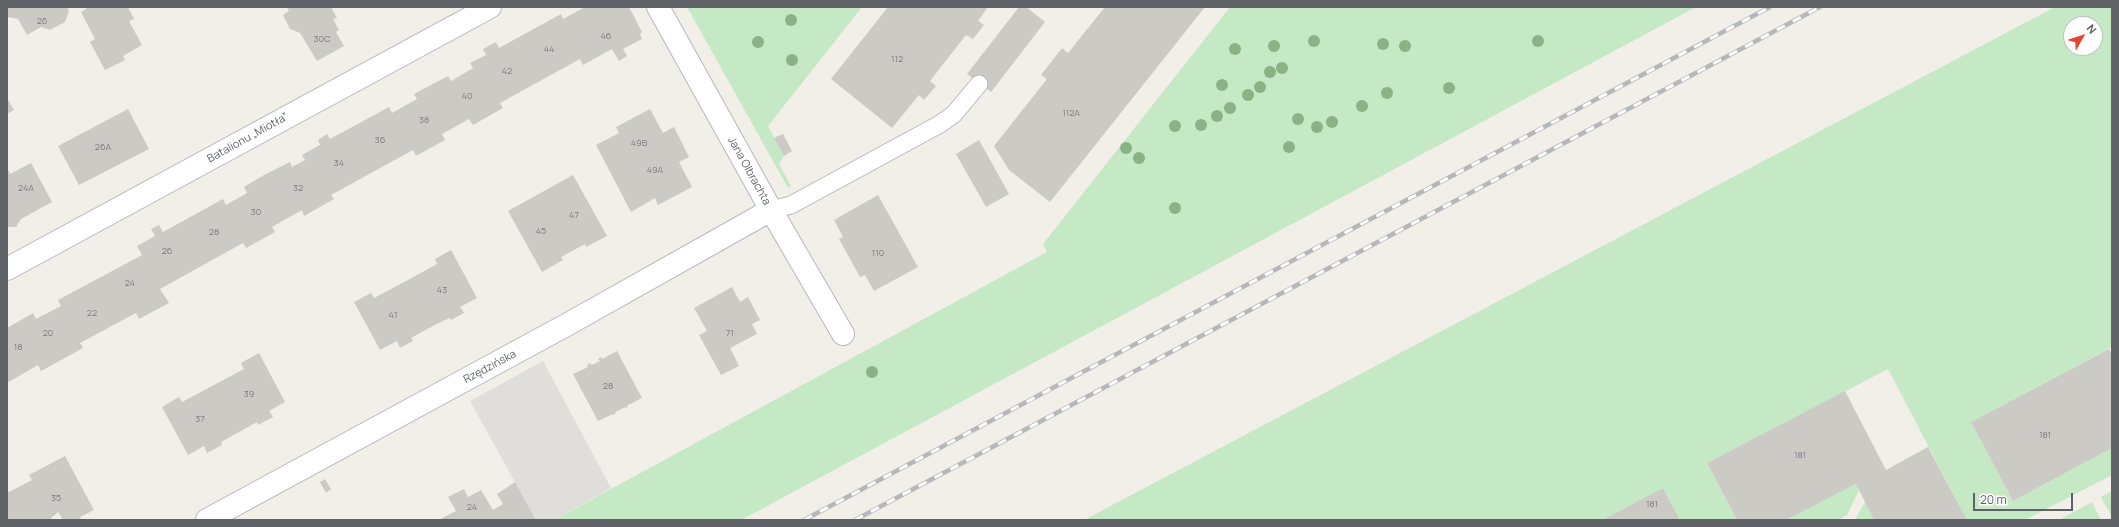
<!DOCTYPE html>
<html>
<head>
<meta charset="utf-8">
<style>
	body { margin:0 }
	#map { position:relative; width:2119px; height:527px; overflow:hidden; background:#f1efe8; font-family:Manrope,sans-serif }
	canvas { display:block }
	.frame { position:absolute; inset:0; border:8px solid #5f6368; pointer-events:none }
	.north { position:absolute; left:2063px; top:16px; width:40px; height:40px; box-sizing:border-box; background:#fff; border:1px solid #bfc1c3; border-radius:50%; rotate:51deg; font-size:11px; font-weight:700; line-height:16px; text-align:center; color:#5f6368 }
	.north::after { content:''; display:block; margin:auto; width:14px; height:18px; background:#ea4335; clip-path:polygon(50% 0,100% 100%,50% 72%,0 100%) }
	.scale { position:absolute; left:1973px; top:493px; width:100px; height:18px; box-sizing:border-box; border:2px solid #5f6368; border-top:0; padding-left:5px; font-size:12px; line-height:14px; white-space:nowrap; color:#5f6368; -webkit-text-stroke:3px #fff; paint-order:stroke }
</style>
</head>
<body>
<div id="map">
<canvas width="2119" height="527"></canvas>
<div class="frame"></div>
<div class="north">N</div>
<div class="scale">20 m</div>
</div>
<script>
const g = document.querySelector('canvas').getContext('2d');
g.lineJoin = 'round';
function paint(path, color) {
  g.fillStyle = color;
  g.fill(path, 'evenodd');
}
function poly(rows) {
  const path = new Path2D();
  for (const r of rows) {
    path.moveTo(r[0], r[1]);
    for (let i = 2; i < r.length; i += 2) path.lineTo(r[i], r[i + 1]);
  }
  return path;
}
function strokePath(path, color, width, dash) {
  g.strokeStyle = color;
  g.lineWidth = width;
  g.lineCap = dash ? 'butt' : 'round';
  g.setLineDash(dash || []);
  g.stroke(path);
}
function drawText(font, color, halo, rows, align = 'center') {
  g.font = font + ' Manrope,sans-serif';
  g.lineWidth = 3;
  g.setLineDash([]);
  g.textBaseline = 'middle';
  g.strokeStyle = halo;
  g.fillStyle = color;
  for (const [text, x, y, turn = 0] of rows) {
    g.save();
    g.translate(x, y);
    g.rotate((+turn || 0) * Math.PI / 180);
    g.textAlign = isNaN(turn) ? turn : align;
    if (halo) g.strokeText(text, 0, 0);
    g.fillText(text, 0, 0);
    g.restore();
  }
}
paint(poly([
	[543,361,611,488,554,520,536,520,470,401]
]), '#e0deda');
paint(poly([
	[687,7,862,7,768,126,784,156,779,164,791,186,788,188],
	[1230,7,1696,7,741,520,554,520,1047,252,1043,244],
	[2055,7,2112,7,2112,347,1971,422,2013,501,2112,448,2112,475,2025,520,1967,520,1888,369,1707,463,1737,520,1680,520,1663,488,1602,520,1084,520],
	[2071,24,2095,24,2095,48,2071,48],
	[1856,484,1859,490,1847,515,1838,520,1786,520],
	[2112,491,2112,517,2101,497],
	[1865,502,1874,520,1855,520],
	[2092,502,2101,520,2059,520]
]), '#c5e8c5');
paint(poly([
	[7,7,67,7,69,11,65,22,50,30,41,27,27,35,18,19,8,17],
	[89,7,128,7,134,19,129,21,142,45,123,56,125,60,105,70,90,42,95,39,81,12],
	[287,7,331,7,337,18,333,19,339,30,336,32,344,46,317,61,300,33,290,29,283,15,289,11],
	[585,7,629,7,642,32,640,34,642,39,623,49,627,56,619,61,612,49,583,65,580,59,500,103,503,108,473,125,469,119,442,134,445,140,416,156,413,150,331,195,334,199,304,216,302,210,272,227,275,232,246,248,243,243,160,289,169,303,139,319,136,313,80,343,83,348,41,371,38,365,7,383,7,328,33,313,36,319,61,306,58,300,142,255,137,246,155,236,151,229,159,225,163,232,223,199,226,205,247,193,244,187,264,175,290,162,292,167,305,160,302,155,320,145,318,140,327,134,330,139,389,107,392,113,417,99,414,94,448,76,451,81,473,68,470,63,486,55,483,49,496,42,499,48,561,14,563,19],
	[888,7,988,7,978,21,984,25,973,39,966,35,930,81,936,86,924,100,919,95,892,128,831,79],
	[1019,7,1026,7,1045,22,991,92,967,74],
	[1105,7,1205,7,1050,202,1009,170,994,146,1047,79,1041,75,1062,48,1068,53],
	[7,98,14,110,7,114],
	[128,109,149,149,79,185,58,146],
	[650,109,663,133,674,127,689,157,679,162,692,187,658,205,655,198,631,212,596,145,619,133,616,127],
	[783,134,792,151,784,156,774,138],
	[979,140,1009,194,986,207,956,154],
	[31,163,52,202,21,219,16,227,7,227,7,168,10,174],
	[573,175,607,236,586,247,585,244,561,257,563,260,542,272,508,211],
	[878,195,918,267,874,291,865,275,860,277,839,239,843,237,834,220],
	[451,250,477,298,460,307,464,313,451,320,449,318,431,327,411,338,413,341,400,348,397,341,380,350,354,302,371,293,374,298,406,281,437,264,435,259],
	[732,287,740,302,748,297,760,320,752,324,757,334,730,348,739,366,721,375,699,335,707,331,694,308],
	[2109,349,2112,355,2112,448,2013,501,1971,422],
	[617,351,642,398,628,405,626,409,625,407,616,412,614,415,613,414,598,421,573,374,588,367,587,365,590,363,592,365,600,361,598,359,601,357,602,359],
	[259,353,285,402,269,411,273,417,258,425,257,422,221,442,222,445,207,453,204,446,188,455,162,407,179,397,182,402,244,369,241,363],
	[1845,391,1886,470,1928,447,1967,520,1874,520,1856,484,1786,520,1737,520,1707,463],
	[65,456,94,510,80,517,81,520,63,520,58,512,49,520,7,520,7,493,32,480,29,475],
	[325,479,331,489,326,493,320,482],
	[515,482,536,520,443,520,442,518,456,511,448,497,464,489,468,497,481,490,493,510,503,504,497,494],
	[1663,488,1680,520,1602,520]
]), '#cccac5');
const lane = poly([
	[771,210,791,205,940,124,954,114,979,84]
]);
const street = poly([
	[658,7,771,210,843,334],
	[7,269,490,7],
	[207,520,570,323,771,210]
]);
strokePath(lane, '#b5b8bc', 19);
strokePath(street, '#b5b8bc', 24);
strokePath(lane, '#fff', 17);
strokePath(street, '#fff', 22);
const rail = poly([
	[804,520,1770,7],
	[855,520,1820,7]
]);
strokePath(rail, '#b6b7b8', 4.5);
strokePath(rail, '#fff', 3, [9]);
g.fillStyle = '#89b387';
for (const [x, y] of [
	[791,20],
	[1314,41],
	[1538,41],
	[758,42],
	[1383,44],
	[1274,46],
	[1405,46],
	[1235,49],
	[792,60],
	[1282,68],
	[1270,72],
	[1222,85],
	[1260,87],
	[1449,88],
	[1387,93],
	[1248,95],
	[1362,106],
	[1230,108],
	[1217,116],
	[1298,119],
	[1332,122],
	[1201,125],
	[1175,126],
	[1317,127],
	[1289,147],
	[1126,148],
	[1139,158],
	[1175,208],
	[872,372]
]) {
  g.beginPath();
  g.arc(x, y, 6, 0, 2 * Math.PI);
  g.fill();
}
drawText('9px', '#7a7d7f', null, [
	["26",42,21],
	["46",606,36],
	["30C",322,39],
	["44",549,49],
	["112",897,59],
	["42",507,71],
	["40",467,96],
	["112A",1071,113],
	["38",424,120],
	["36",380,140],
	["49B",639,143],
	["26A",103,147],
	["34",339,163],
	["49A",655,170],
	["24A",26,188],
	["32",298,188],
	["30",256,212],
	["47",574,215],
	["45",541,231],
	["28",214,232],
	["26",167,251],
	["110",878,253],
	["24",130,283],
	["43",442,290],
	["22",92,313],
	["41",393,315],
	["20",48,333],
	["71",730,333],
	["18",18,347],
	["28",608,386],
	["39",249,394],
	["37",200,419],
	["181",2045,435],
	["181",1800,455],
	["35",56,498],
	["181",1652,504],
	["24",472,507]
]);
drawText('11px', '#5f6368', '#fff', [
	["Batalionu „Miotła”",248,138,-29],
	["Jana Olbrachta",749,171,61],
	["Rzędzińska",490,367,-28]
]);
</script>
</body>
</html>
